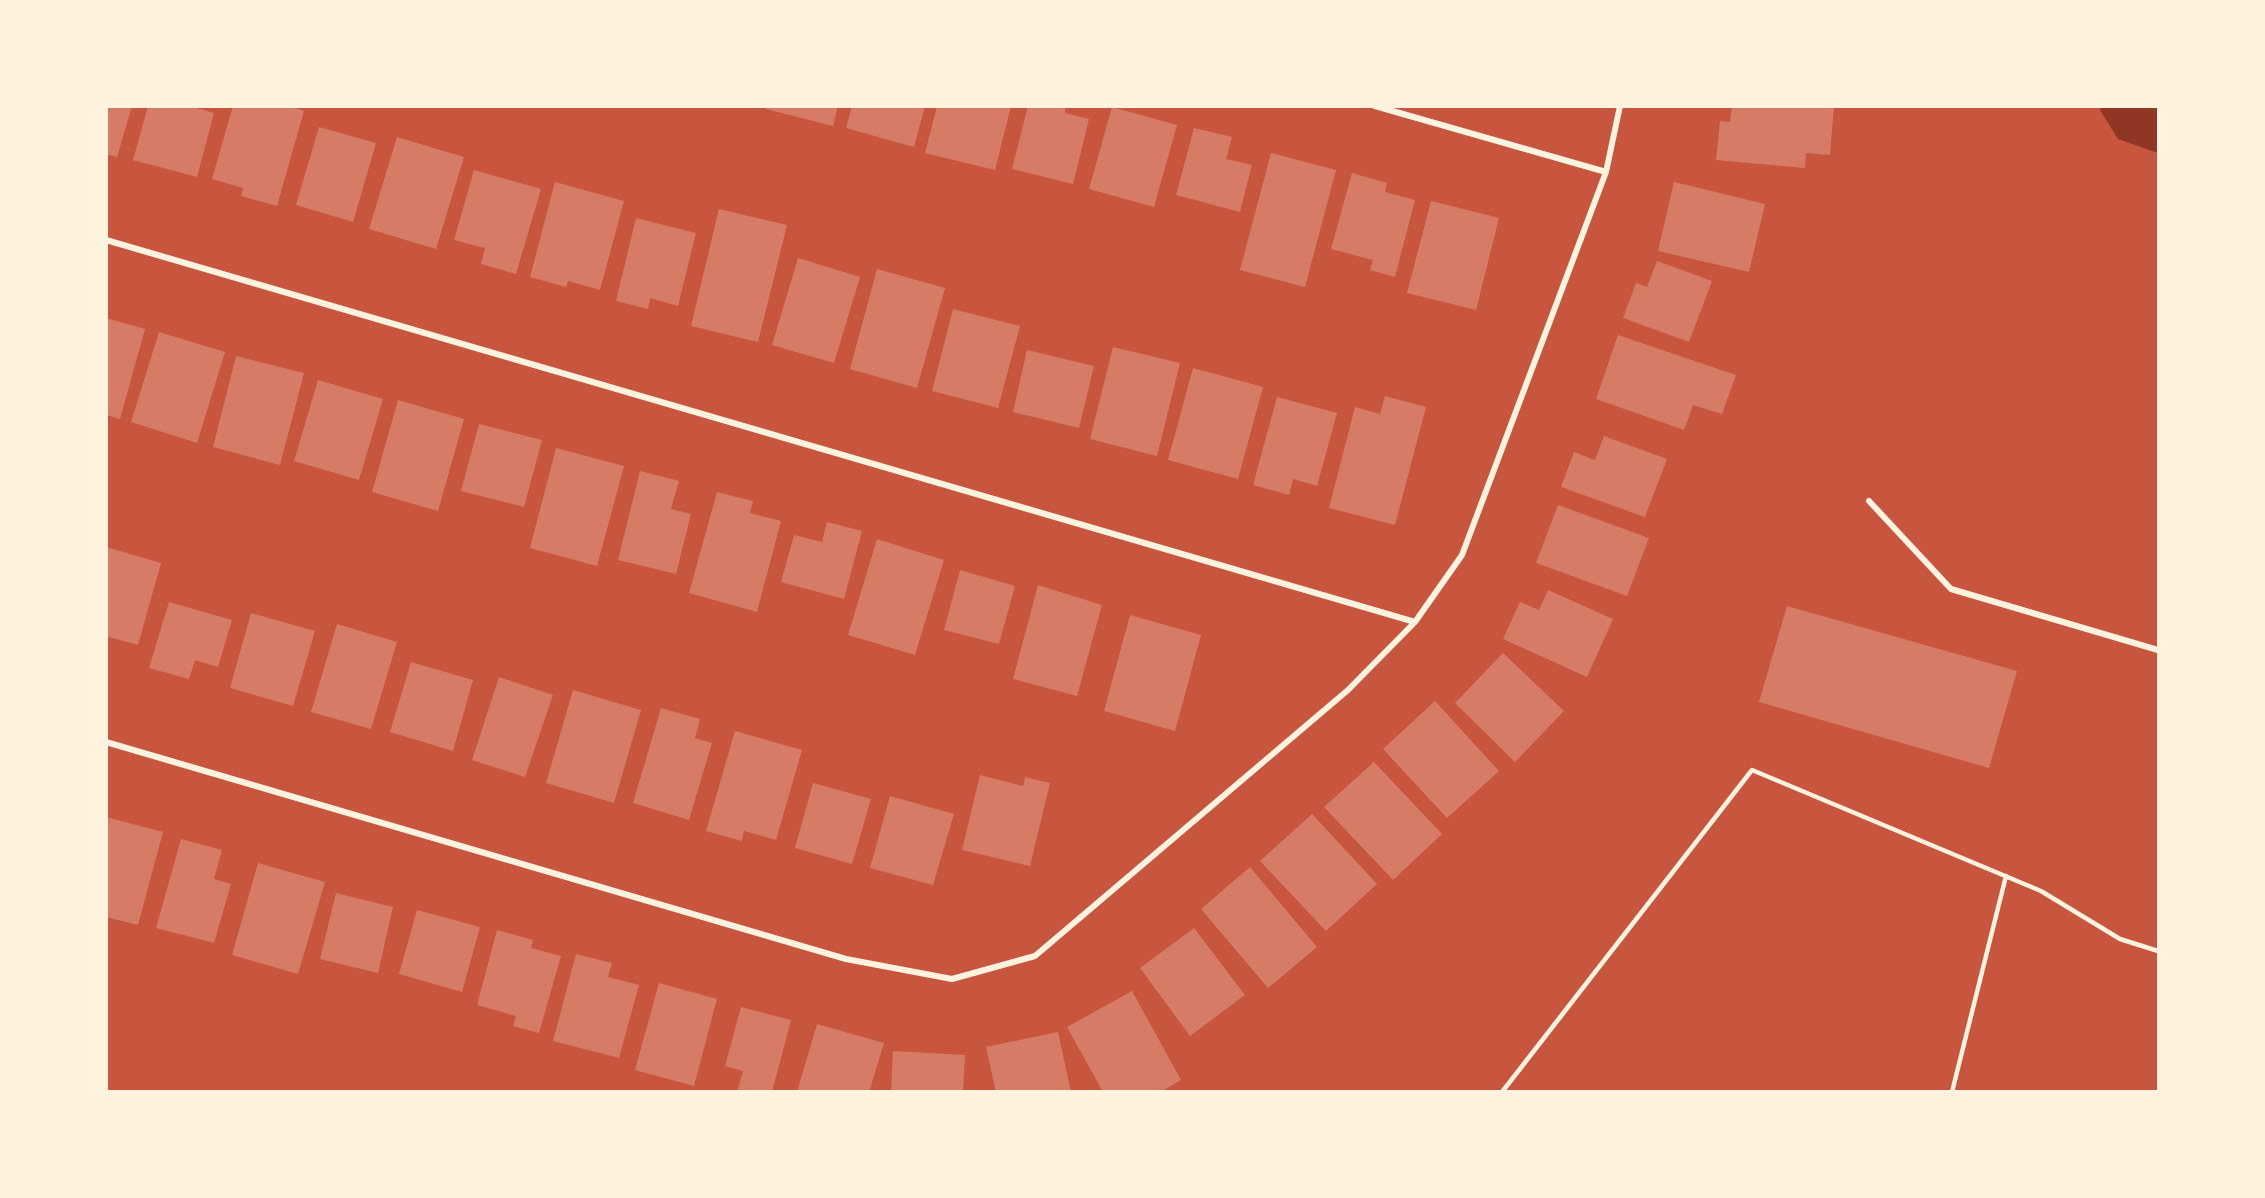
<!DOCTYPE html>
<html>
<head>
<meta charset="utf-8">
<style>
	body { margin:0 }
	#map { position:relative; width:2265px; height:1198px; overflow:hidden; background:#c8553d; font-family:"IBM Plex Sans",sans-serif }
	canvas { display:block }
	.frame { position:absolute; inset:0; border:108px solid #fff3e0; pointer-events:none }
</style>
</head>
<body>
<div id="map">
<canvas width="2265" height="1198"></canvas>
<div class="frame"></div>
</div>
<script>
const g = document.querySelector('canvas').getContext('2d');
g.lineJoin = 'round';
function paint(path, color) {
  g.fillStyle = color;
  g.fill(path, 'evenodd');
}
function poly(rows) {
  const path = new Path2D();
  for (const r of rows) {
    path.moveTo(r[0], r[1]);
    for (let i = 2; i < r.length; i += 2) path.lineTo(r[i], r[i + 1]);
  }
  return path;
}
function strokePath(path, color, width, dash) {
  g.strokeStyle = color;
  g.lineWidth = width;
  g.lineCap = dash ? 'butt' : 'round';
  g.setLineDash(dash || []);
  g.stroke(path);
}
paint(poly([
	[2102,107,2158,107,2158,153,2118,139,2100,110]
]), '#8f3625');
paint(poly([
	[106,106,132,106,117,157,106,154],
	[148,106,189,106,214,113,197,177,133,160],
	[233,106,289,106,304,111,277,206,241,196,243,188,212,179],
	[766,106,838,106,833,126,766,109],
	[852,106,925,106,914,147,846,128],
	[937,106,1011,106,995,170,925,153],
	[1028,106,1066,106,1065,113,1089,119,1073,184,1012,169],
	[1732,106,1834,106,1830,155,1806,153,1805,168,1716,160,1720,121,1730,122],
	[1112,107,1177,125,1154,207,1089,189],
	[319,127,376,143,353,222,296,205],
	[1194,128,1232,137,1226,159,1252,165,1240,212,1176,195],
	[397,137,464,157,436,249,369,229],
	[1271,153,1336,170,1305,287,1240,270],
	[474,170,541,189,516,274,481,264,485,248,454,240],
	[1352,173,1387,183,1385,192,1415,200,1395,277,1370,270,1373,260,1331,249],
	[555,182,624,201,600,290,568,281,566,287,530,277],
	[1674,182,1765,204,1749,272,1658,251],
	[1431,201,1499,218,1476,310,1407,293],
	[719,209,787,225,758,342,691,326],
	[636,218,696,233,678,306,650,298,648,309,616,301],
	[798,258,860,277,834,363,772,345],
	[1657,261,1712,281,1689,342,1623,318,1636,283,1647,287],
	[877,269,945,288,917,388,850,369],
	[953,309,1020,326,998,408,932,391],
	[106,318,145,329,120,419,106,415],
	[159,332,225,352,197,443,131,422],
	[1618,335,1736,375,1722,414,1693,405,1684,430,1596,399],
	[1113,347,1180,363,1157,456,1090,439],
	[1027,350,1094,366,1079,428,1013,412],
	[236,356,304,373,280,465,213,447],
	[1193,368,1263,387,1238,479,1168,460],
	[318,380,383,399,359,480,294,461],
	[1385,396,1426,407,1395,525,1329,508,1355,407,1380,414],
	[1277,397,1337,413,1317,486,1293,479,1289,495,1253,485],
	[398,400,464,419,438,511,372,492],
	[479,424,542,440,524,507,461,491],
	[1604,436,1667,459,1645,517,1561,487,1574,452,1595,460],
	[556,448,624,466,597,566,530,548],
	[640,471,679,481,671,509,691,514,676,574,618,560],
	[717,492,753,501,750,513,781,521,757,612,689,593],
	[1558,505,1649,538,1627,596,1536,563],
	[827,522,862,531,844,599,781,582,794,535,822,542],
	[877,539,944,560,915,655,848,635],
	[106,547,161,563,138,645,109,637,106,645],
	[960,570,1015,586,999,644,944,630],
	[1038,585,1102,605,1077,696,1013,679],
	[1548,590,1613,619,1587,677,1503,639,1520,602,1539,610],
	[169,602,232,620,218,667,195,660,189,679,149,668],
	[1787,606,2017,671,1989,768,1759,702],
	[251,613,315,631,293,706,230,688],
	[1130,615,1201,635,1175,731,1104,711],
	[337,624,397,642,371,729,311,712],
	[1503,653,1564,711,1515,762,1455,703],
	[411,662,473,680,453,751,390,732],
	[499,677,553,695,525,777,472,760],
	[573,690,641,710,614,803,546,783],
	[1435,701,1499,771,1447,818,1383,749],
	[661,708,700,719,695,738,712,743,689,820,633,803],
	[735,731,802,750,776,840,744,831,742,841,706,831],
	[1374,762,1442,834,1393,880,1324,807],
	[980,775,1023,786,1025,777,1050,783,1030,866,962,850],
	[813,783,871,799,852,864,795,848],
	[890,796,954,814,933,885,870,868],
	[1312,814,1377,884,1326,931,1260,861],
	[106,817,163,832,138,925,106,917],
	[181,839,222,850,214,879,231,884,214,943,156,928],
	[258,863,325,882,298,974,232,955],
	[1250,867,1317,947,1268,988,1201,909],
	[336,893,393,907,378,973,320,959],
	[417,910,480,927,462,992,399,974],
	[1194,928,1245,995,1190,1036,1140,968],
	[497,930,533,940,531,948,561,956,539,1033,513,1026,516,1016,477,1005],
	[576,954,612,963,608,977,639,985,619,1058,553,1041],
	[659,983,717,999,694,1086,635,1070],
	[1132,991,1181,1080,1160,1092,1103,1092,1067,1027],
	[741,1007,791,1020,772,1092,737,1092,743,1071,725,1066],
	[817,1024,884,1043,869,1092,797,1092],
	[1058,1032,1071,1092,996,1092,986,1047],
	[893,1051,965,1055,963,1092,891,1092]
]), '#d67c66');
strokePath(poly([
	[1502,1092,1752,770,2041,891,2120,939,2158,951],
	[1952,1092,2006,876]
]), '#fff3e0', 4.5);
strokePath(poly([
	[1375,106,1606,172],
	[106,240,1415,622],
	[1869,501,1951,589,2158,650],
	[106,742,846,959,952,979,1035,956,1348,690,1415,622,1462,555,1606,172,1620,106]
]), '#fff3e0', 6);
</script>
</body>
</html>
